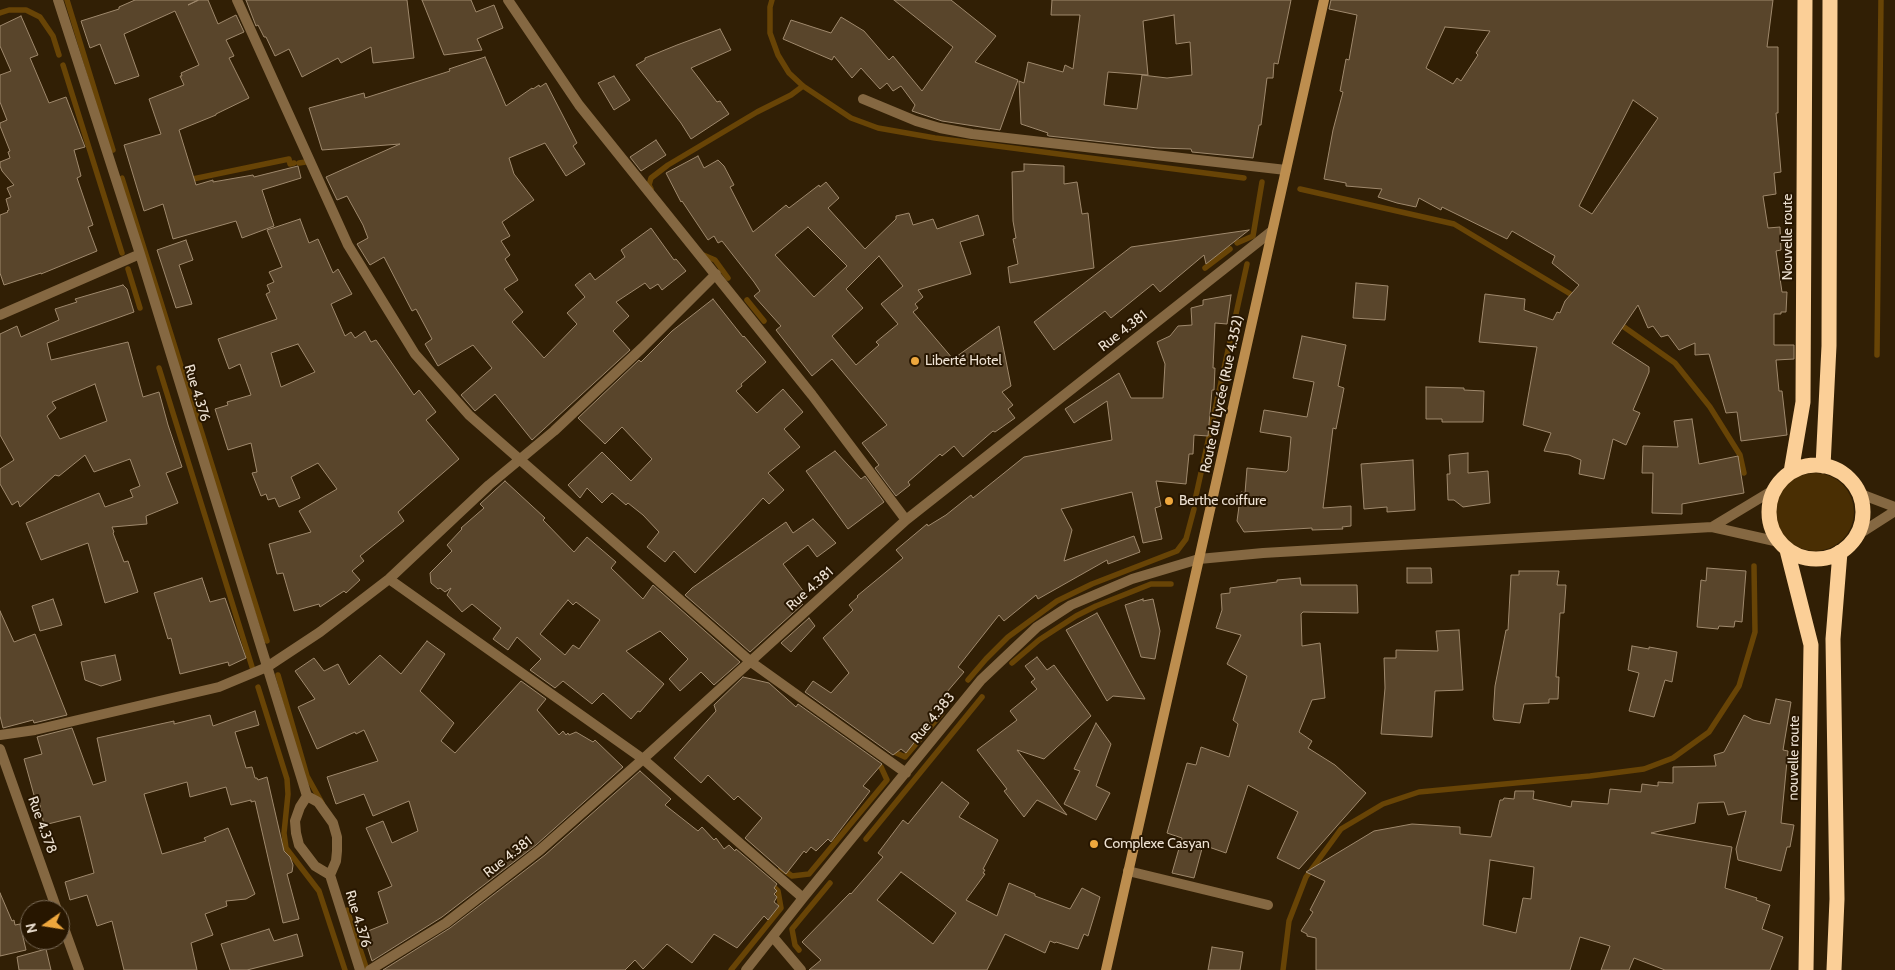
<!DOCTYPE html>
<meta charset="utf-8">
<style>
body{margin:0}
#map{position:relative;width:1895px;height:970px;overflow:hidden;background:#311f05;font-family:Cabin,sans-serif}
canvas{display:block}
.north{position:absolute;left:20px;top:900px;width:50px;height:50px;box-sizing:border-box;background:#271600;border:1px solid #776854;border-radius:50%;rotate:257deg;font-size:14px;font-weight:700;line-height:20px;text-align:center;color:#eee2d3}
.north::after{content:'';display:block;margin:auto;width:18px;height:22px;background:#eea73d;clip-path:polygon(50% 0,100% 100%,50% 72%,0 100%)}
</style>
<div id="map">
<canvas width="1895" height="970"></canvas>
<div class="north">N</div>
</div>
<script>
const g = document.querySelector('canvas').getContext('2d');
g.lineJoin = 'round';
function fill(path, color) { g.fillStyle = color; g.fill(path, 'evenodd'); }
const shape = rows => new Path2D(rows.map(r => 'M' + r).join(''));
function trace(path, color, width, dash) { g.strokeStyle = color; g.lineWidth = width; g.lineCap = dash ? 'butt' : 'round'; g.setLineDash(dash || []); g.stroke(path); }
function label(font, color, halo, rows, align = 'center') {
  g.font = font + ' Cabin,sans-serif'; g.lineWidth = 4; g.setLineDash([]); g.textBaseline = 'middle'; g.strokeStyle = halo; g.fillStyle = color; for (const [text, x, y, turn = 0] of rows) {
    g.save(); g.translate(x, y); g.rotate((+turn || 0) * Math.PI / 180); g.textAlign = isNaN(turn) ? turn : align; if (halo) g.strokeText(text, 0, 0); g.fillText(text, 0, 0); g.restore();
  }
}
fill(shape([
 '1776 512a39 39 0 1 1 78 0a39 39 0 1 1-78 0Z'
]), '#492e03');
trace(shape([
 [67,0,113,150],
 [772,0,770,7,770,33,778,55,789,73,803,86,851,118,878,128,935,138,1244,178],
 [0,13,9,10,26,10,40,17,53,36,59,55],
 [63,65,122,253],
 [299,163,312,161],
 [122,178,267,641],
 [188,180,289,159,290,164,294,163],
 [651,189,649,185,651,178,668,165,757,112,791,95,803,86],
 [1300,189,1454,224,1577,298],
 [1237,243,1253,236,1262,182],
 [701,254,715,260,728,278],
 [1205,268,1230,249],
 [128,269,140,308],
 [747,300,764,321],
 [1617,322,1675,363,1710,407,1740,455,1744,473],
 [1877,355,1881,0],
 [159,368,253,670],
 [1195,500,1247,264],
 [1012,663,1039,640,1076,616,1096,606,1151,584,1171,584],
 [278,675,307,776,322,803],
 [968,680,986,659,1008,637,1057,601,1092,584,1177,551,1186,539,1194,509],
 [258,687,287,779,288,794,284,833,286,848,319,891,345,970],
 [890,750,905,757,942,713],
 [866,839,982,697],
 [781,868,792,876,809,874,887,780,881,767,876,763],
 [347,910,367,970],
 [799,950,795,945,792,929,830,883],
 [731,970,781,908,778,891,769,882],
 [1283,970,1289,921,1306,877,1341,829,1383,804,1419,792,1590,776,1644,769,1673,758,1709,732,1739,686,1755,632,1754,566]
]), '#684406', 5.5);
const building = shape([
 [135,0,198,0,188,5,199,0,208,0,218,24,236,15,244,32,226,40,234,56,229,58,249,98,216,114,216,115,179,130,196,185,213,180,213,182,253,175,254,177,298,166,301,178,262,190,274,226,242,238,236,221,173,239,163,204,144,211,124,145,161,134,149,99,184,85,180,76,182,76,181,73,199,65,175,11,124,34,139,76,115,84,100,44,90,48,81,21,119,9,119,7,135,0],
 [246,0,407,0,414,58,373,63,371,47,341,63,338,58,302,77,289,49,275,56,266,37,264,37,258,25,256,26,246,0],
 [422,0,471,0,476,12,494,5,503,28,477,39,482,50,444,55,422,0],
 [894,0,951,0,996,36,975,62,1018,80,1000,130,942,121,912,111,915,105,901,86,893,91,887,83,880,89,861,68,852,78,834,56,832,60,783,39,791,20,831,33,841,17,864,31,889,60,893,56,922,91,953,47,894,0],
 [1052,0,1291,0,1278,64,1274,63,1273,78,1267,78,1261,125,1259,125,1253,158,1192,152,1191,149,1158,148,1049,136,1047,135,1048,133,1021,124,1019,81,1024,83,1028,62,1063,72,1065,65,1073,69,1080,15,1051,15,1052,0],
 [1174,15,1176,44,1190,42,1192,75,1167,78,1142,75,1137,109,1104,105,1108,72,1148,75,1143,21,1174,15],
 [1331,0,1773,0,1767,47,1778,47,1778,113,1776,113,1781,172,1774,173,1776,194,1763,196,1768,228,1780,227,1781,250,1776,251,1782,292,1787,292,1786,312,1781,312,1781,314,1774,314,1774,345,1794,345,1794,359,1776,360,1779,391,1782,391,1787,435,1741,441,1737,412,1726,413,1709,354,1695,355,1695,343,1679,350,1668,335,1661,337,1653,326,1648,328,1638,305,1612,343,1649,367,1649,372,1633,410,1640,413,1626,445,1613,439,1604,479,1579,474,1581,460,1569,455,1544,451,1551,433,1523,425,1537,347,1479,342,1485,294,1525,299,1524,310,1553,320,1557,312,1560,313,1565,301,1579,285,1552,263,1555,256,1512,231,1507,239,1442,207,1441,210,1419,198,1416,207,1397,203,1378,197,1382,189,1346,186,1346,183,1324,179,1333,130,1343,92,1340,91,1346,59,1349,60,1357,15,1329,9,1331,0],
 [1445,27,1490,31,1476,53,1478,55,1461,81,1457,78,1453,84,1426,68,1445,27],
 [1633,100,1658,118,1592,214,1579,206,1633,100],
 [21,16,38,55,30,58,49,103,66,97,85,147,74,150,80,172,81,176,77,178,93,225,88,227,97,251,41,274,41,273,4,285,0,273,0,215,8,212,7,211,9,210,6,199,11,197,7,188,14,185,2,171,0,166,0,162,10,158,8,152,10,151,0,126,0,123,7,120,0,102,0,75,11,71,0,46,0,26,21,16],
 [720,29,731,50,691,68,717,102,720,101,729,114,691,139,681,123,636,65,645,60,645,58,677,45,720,29],
 [485,57,506,106,532,88,533,89,539,85,540,87,546,83,577,143,573,146,585,164,566,176,545,143,509,158,514,174,534,200,502,222,510,236,501,241,510,255,505,259,518,280,504,289,523,312,512,322,544,358,577,324,567,313,585,297,575,285,590,273,595,280,625,257,621,250,651,228,674,260,676,259,686,271,662,290,658,284,650,289,645,283,616,302,629,316,613,331,630,350,532,440,495,394,475,411,461,395,492,368,473,345,438,366,425,344,432,339,416,309,412,311,384,257,370,265,357,244,368,238,363,225,347,196,337,200,326,177,400,144,322,150,309,108,364,93,365,98,450,71,449,69,485,57],
 [614,76,630,100,614,110,598,83,614,76],
 [656,140,666,155,641,171,630,157,656,140],
 [698,156,704,168,718,160,724,166,734,185,730,187,753,232,786,205,789,208,819,185,820,187,826,182,839,198,828,208,865,249,896,219,896,216,909,213,913,225,933,219,937,229,978,215,984,235,960,242,971,274,918,290,923,297,915,304,918,308,913,312,953,359,999,326,1011,386,1002,392,1013,405,1008,409,1015,418,995,432,993,431,963,457,954,446,942,456,940,454,908,482,910,485,896,496,875,468,879,465,862,443,887,425,832,359,812,376,776,330,781,326,754,296,760,291,754,282,722,241,718,243,714,236,708,240,682,201,681,202,666,173,698,156],
 [808,227,847,266,814,297,775,255,808,227],
 [879,256,903,286,881,304,898,324,876,342,879,345,856,365,832,336,863,308,846,289,879,256],
 [1024,164,1064,166,1064,184,1077,182,1082,214,1088,213,1094,268,1010,283,1008,267,1018,264,1013,239,1016,238,1013,221,1012,172,1024,171,1024,164],
 [300,219,309,243,318,239,333,273,338,269,352,294,331,304,345,336,351,332,355,338,365,331,371,342,376,340,414,395,419,390,436,412,426,420,459,459,398,512,404,521,360,556,364,561,352,571,360,580,346,593,344,591,320,607,319,604,294,611,283,573,277,574,269,544,311,532,299,511,337,489,318,463,291,477,300,498,279,507,275,498,268,500,266,494,261,496,252,473,257,472,251,443,228,450,215,409,228,405,227,402,251,395,240,364,229,369,218,339,277,319,266,294,270,292,267,285,274,282,269,272,282,267,267,230,300,219],
 [298,344,315,372,281,387,271,353,298,344],
 [1249,230,1206,264,1204,255,1160,292,1153,284,1111,318,1105,311,1054,350,1034,322,1131,247,1249,230],
 [186,240,193,260,179,265,192,304,176,308,157,250,186,240],
 [1356,283,1388,286,1385,320,1353,318,1356,283],
 [123,285,127,289,134,312,47,343,51,360,128,342,143,397,159,392,168,425,182,467,166,473,178,503,146,516,147,524,112,527,114,532,113,533,124,562,128,561,138,592,105,603,88,543,41,560,26,523,99,493,105,507,133,497,130,490,140,486,130,459,94,472,85,455,59,476,55,475,20,507,18,501,12,505,0,484,0,469,14,460,0,435,0,334,17,326,21,337,59,320,55,309,77,302,75,299,123,285],
 [95,384,107,421,60,439,47,416,56,408,52,402,95,384],
 [1231,295,1227,324,1215,323,1213,368,1215,368,1214,390,1212,390,1208,436,1194,435,1193,454,1189,454,1186,484,1156,481,1161,506,1155,508,1162,539,1143,543,1132,492,1061,509,1072,530,1064,561,1134,536,1140,552,1108,564,1107,560,1038,599,1036,595,1004,621,999,615,958,667,964,672,929,713,934,717,906,753,901,749,893,755,805,692,813,681,831,693,849,673,823,638,853,610,849,605,858,597,857,596,903,558,896,550,927,524,928,526,946,515,971,495,973,498,1024,457,1112,440,1107,401,1074,423,1065,409,1119,373,1131,398,1163,398,1165,364,1157,342,1170,336,1178,326,1192,325,1191,308,1203,305,1203,300,1231,295],
 [713,299,743,337,744,336,766,362,741,384,742,386,736,391,757,413,783,389,803,412,784,429,800,447,768,473,784,490,769,504,763,498,695,573,674,551,665,562,647,547,659,532,643,515,628,503,626,505,612,493,602,503,587,488,580,498,568,485,602,452,631,481,652,459,622,427,605,444,578,418,639,360,641,362,672,331,713,299],
 [1302,336,1346,345,1338,386,1344,388,1336,429,1333,428,1323,508,1351,506,1351,526,1342,527,1343,529,1312,530,1312,528,1244,532,1237,521,1241,492,1245,493,1247,468,1286,472,1288,470,1291,437,1260,432,1264,410,1307,417,1314,382,1293,378,1302,336],
 [1426,387,1464,388,1464,390,1484,391,1483,422,1442,422,1442,419,1426,419,1426,387],
 [1692,419,1699,464,1738,456,1744,493,1682,504,1682,514,1652,513,1653,473,1642,473,1643,446,1678,447,1674,421,1692,419],
 [835,451,861,479,865,476,884,502,848,529,806,471,835,451],
 [1468,453,1468,473,1488,471,1490,503,1463,507,1454,500,1448,500,1447,474,1450,474,1449,455,1468,453],
 [1413,460,1415,510,1387,512,1387,507,1364,509,1361,464,1413,460],
 [505,481,545,518,543,520,574,552,587,537,616,562,611,568,643,599,653,585,740,662,714,685,701,672,680,691,669,679,688,659,660,631,626,651,664,684,640,712,638,711,631,719,603,693,592,704,563,681,555,688,530,670,541,659,517,637,508,650,493,639,501,628,472,604,462,612,447,595,451,588,445,592,440,588,438,589,431,583,430,573,452,551,447,545,462,529,461,528,484,508,480,504,505,481],
 [568,600,573,605,576,602,600,620,579,649,573,645,565,655,540,634,568,600],
 [813,519,836,543,817,557,808,545,783,564,807,596,800,602,803,604,750,652,685,595,692,588,786,522,793,533,813,519],
 [1407,568,1431,568,1432,583,1407,583,1407,568],
 [1707,568,1746,571,1742,622,1735,621,1734,627,1719,626,1718,629,1697,627,1701,580,1706,581,1707,568],
 [1519,571,1559,571,1557,585,1566,585,1564,613,1560,613,1556,677,1559,677,1558,699,1549,699,1549,703,1524,704,1520,723,1494,720,1493,717,1495,686,1506,630,1508,630,1511,575,1519,575,1519,571],
 [202,578,210,602,225,598,246,658,229,666,228,662,180,674,171,638,168,639,154,593,202,578],
 [1300,578,1301,585,1357,585,1358,613,1303,612,1301,614,1302,646,1320,643,1325,698,1312,700,1299,732,1312,741,1308,748,1335,765,1366,793,1299,869,1277,858,1298,812,1248,785,1226,853,1203,845,1194,878,1172,873,1182,838,1167,833,1187,763,1196,765,1201,747,1229,757,1238,724,1233,720,1247,676,1227,664,1241,635,1216,628,1222,610,1221,594,1230,593,1230,588,1277,582,1277,580,1300,578],
 [53,599,62,625,40,631,32,606,53,599],
 [1143,599,1143,601,1153,599,1160,631,1155,659,1141,657,1125,605,1143,599],
 [0,611,14,642,35,634,67,715,34,723,33,720,3,728,0,716,0,611],
 [1097,613,1133,678,1145,699,1113,696,1107,701,1066,630,1097,613],
 [809,618,815,626,791,652,781,643,809,618],
 [1459,630,1463,690,1435,691,1432,737,1381,734,1385,688,1384,658,1396,658,1396,650,1438,651,1436,631,1459,630],
 [427,641,445,654,420,691,454,723,441,741,455,753,521,681,546,699,537,710,559,735,563,731,566,735,568,733,569,735,576,732,593,742,595,740,623,767,536,845,442,917,372,961,363,933,388,923,378,892,392,886,366,828,383,821,392,843,418,831,409,801,373,816,364,794,336,804,327,777,378,761,364,730,356,734,355,732,317,749,298,707,315,699,295,671,314,658,324,671,338,664,349,685,380,655,401,674,427,641],
 [1632,646,1649,649,1649,647,1677,652,1672,682,1665,680,1654,717,1629,711,1639,673,1628,670,1632,646],
 [115,655,121,680,101,686,85,680,81,662,115,655],
 [1037,657,1047,670,1054,665,1091,716,1044,759,1017,750,1067,815,1037,800,1024,817,1004,791,1007,789,977,750,1017,720,1010,711,1037,689,1031,682,1035,679,1025,666,1037,657],
 [743,677,769,683,796,707,798,704,882,764,863,786,870,791,831,842,828,839,816,851,811,847,806,853,804,851,786,874,745,838,762,818,738,796,734,800,708,775,701,783,674,758,716,711,714,705,743,677],
 [1776,699,1791,702,1783,750,1788,751,1781,823,1794,825,1790,847,1787,847,1781,871,1738,860,1736,849,1746,811,1728,815,1724,802,1698,803,1695,823,1651,833,1732,847,1725,888,1757,898,1756,900,1770,905,1762,929,1783,937,1770,970,1665,970,1634,958,1629,970,1601,970,1610,946,1580,937,1570,970,1316,970,1316,938,1307,936,1307,934,1301,931,1313,912,1310,910,1325,881,1306,872,1374,831,1412,824,1460,827,1460,834,1491,837,1500,800,1503,800,1504,798,1514,799,1515,791,1534,791,1533,799,1571,807,1572,801,1608,804,1610,789,1641,792,1642,784,1658,786,1658,782,1673,783,1673,767,1716,766,1714,755,1724,752,1744,715,1753,720,1770,724,1776,699],
 [1490,860,1534,867,1531,899,1523,898,1516,933,1483,925,1490,860],
 [255,711,259,725,235,732,246,768,252,767,255,778,257,778,258,780,267,777,284,851,290,857,293,865,292,872,287,874,299,919,283,923,255,801,251,802,251,800,231,805,226,787,190,797,187,782,144,794,162,854,206,841,204,838,228,828,255,894,246,899,226,901,227,906,205,914,213,935,191,943,197,970,124,970,112,921,97,926,87,895,70,900,65,882,94,873,80,816,44,825,40,805,37,806,24,759,42,754,37,737,72,728,93,785,106,781,97,738,174,721,174,724,210,715,213,726,255,711],
 [1096,723,1111,744,1096,786,1110,793,1096,820,1064,804,1080,771,1074,769,1096,723],
 [640,771,671,799,665,805,698,831,702,827,714,840,716,838,724,849,729,845,735,851,736,849,777,884,774,888,777,891,774,894,777,897,774,902,779,906,768,920,764,916,737,948,714,934,692,963,667,944,643,969,635,960,625,970,383,970,450,928,545,855,640,771],
 [942,782,969,803,959,817,998,840,983,869,985,870,983,873,985,874,966,900,997,916,1009,883,1035,894,1035,896,1070,909,1082,888,1100,897,1088,936,1084,934,1078,949,1056,942,1055,943,1050,941,1045,953,1005,934,987,970,809,970,821,960,802,942,850,893,851,894,883,857,878,853,903,820,908,824,942,782],
 [901,872,956,913,933,944,877,900,901,872],
 [0,893,12,921,14,920,15,925,20,924,26,950,0,956,0,893],
 [269,929,274,941,297,934,303,956,247,970,230,970,221,944,269,929],
 [1212,947,1243,952,1240,970,1208,970,1212,947],
 [46,949,51,970,19,970,17,957,46,949]
]);
fill(building, '#59452b');
trace(building, '#9f896d', 1);
trace(shape([
 [58,0,140,254,307,796],
 [237,0,348,245,415,354,469,415,751,662,906,773],
 [508,0,579,105,812,395,906,520],
 [863,99,916,121,940,128,972,134,1286,170],
 [0,315,140,254],
 [1858,493,1895,507],
 [1712,527,1775,489],
 [1856,536,1895,511],
 [389,579,643,759,803,898],
 [0,735,35,730,219,687,267,667,320,632,389,579,489,485,554,431,642,348,716,274],
 [0,749,57,910],
 [307,796,300,807,295,821,296,833,299,845,315,866,330,875],
 [307,796,318,802,333,823,337,837,337,851,336,861,330,875],
 [1128,871,1268,905],
 [330,875,360,970],
 [60,917,79,970],
 [773,937,801,970],
 [370,970,446,923,540,850,643,759,906,520,1272,231],
 [746,970,803,898,981,680,1037,627,1071,605,1132,579,1199,559,1263,553,1712,527,1779,542]
]), '#856842', 10);
trace(shape([
 [1106,970,1199,559,1324,0]
]), '#bd8e4f', 10);
trace(shape([
 '1769 512a47 47 0 1 1 94 0a47 47 0 1 1-94 0Z',
 [1823,466,1829,346,1830,0],
 [1791,472,1803,402,1805,0],
 [1787,550,1811,645,1806,970],
 [1834,970,1837,899,1833,639,1840,552]
]), '#fbcf97', 15);
for (const [x, y, r, color] of [
 [915,361,5,"#eea73d"],
 [1169,501,5,"#eea73d"],
 [1094,844,5,"#eea73d"]
]) { const dot = new Path2D(); dot.arc(x, y, r, 0, 2 * Math.PI); g.fillStyle = color; g.fill(dot); trace(dot, '#271600', 2); }
label('14px', '#eee2d3', '#271600', [
 ["Nouvelle route",1788,237,-90],
 ["Rue 4.381",1123,331,-38],
 ["Rue 4.376",197,393,73],
 ["Route du Lycée (Rue 4.352)",1222,394,-78],
 ["Rue 4.381",810,589,-42],
 ["Rue 4.383",933,718,-51],
 ["nouvelle route",1794,758,-89],
 ["Rue 4.378",42,825,70],
 ["Rue 4.381",508,857,-38],
 ["Rue 4.376",358,919,73]
]);
label('14px', '#eee2d3', '#271600', [
 ["Liberté Hotel",925,361],
 ["Berthe coiffure",1179,501],
 ["Complexe Casyan",1104,844]
], 'left');
</script>
